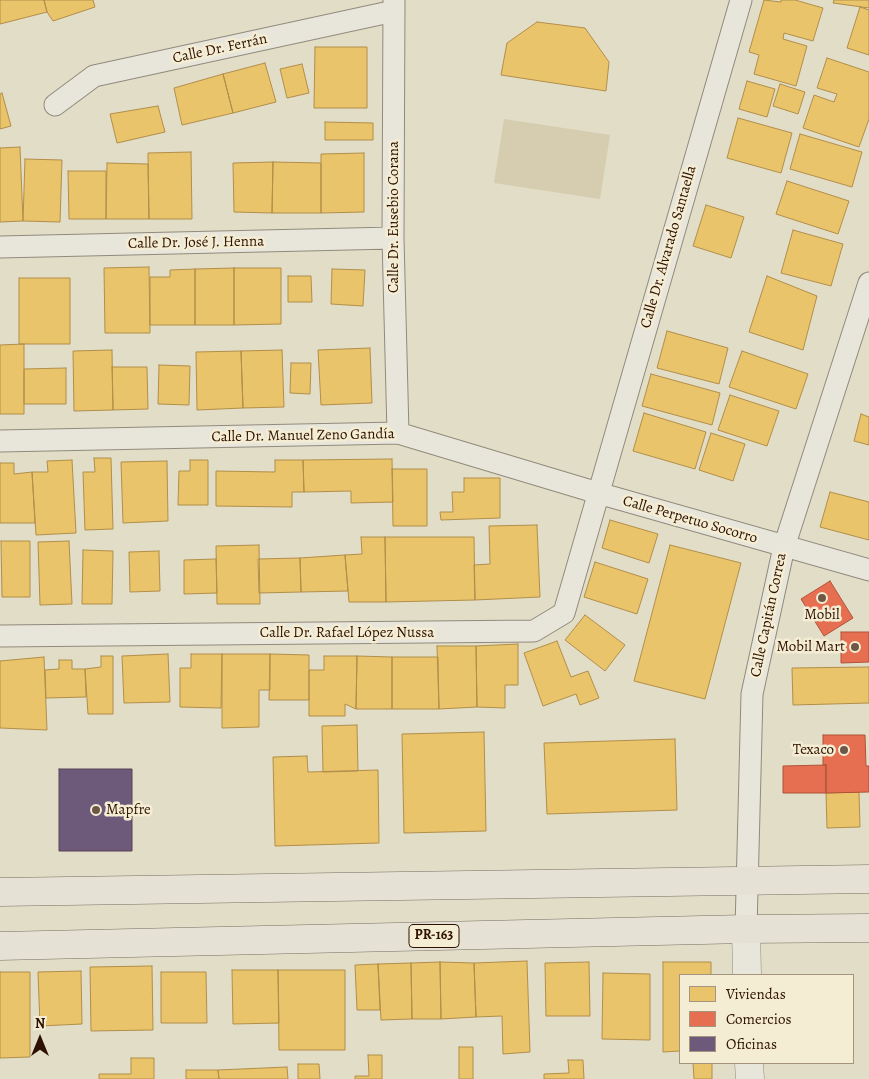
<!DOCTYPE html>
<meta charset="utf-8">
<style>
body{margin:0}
#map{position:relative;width:869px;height:1079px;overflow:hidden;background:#e2ddc7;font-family:Alegreya,serif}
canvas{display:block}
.legend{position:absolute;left:679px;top:974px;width:175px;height:90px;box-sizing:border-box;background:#f4edd3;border:1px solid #a5957f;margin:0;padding:6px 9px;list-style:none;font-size:15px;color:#2e1100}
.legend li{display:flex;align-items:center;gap:10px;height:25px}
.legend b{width:25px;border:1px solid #a5957f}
.north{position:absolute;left:15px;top:1014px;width:50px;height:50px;-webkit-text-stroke:4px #f4edd3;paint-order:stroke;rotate:0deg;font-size:14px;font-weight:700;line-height:20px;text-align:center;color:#2e1100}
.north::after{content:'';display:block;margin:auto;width:18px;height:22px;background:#2e1100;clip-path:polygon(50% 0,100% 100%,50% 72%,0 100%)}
</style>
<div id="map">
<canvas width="869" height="1079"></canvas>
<ul class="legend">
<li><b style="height:14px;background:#e9c46a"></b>Viviendas</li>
<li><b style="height:14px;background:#e76f51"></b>Comercios</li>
<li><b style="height:14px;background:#6d597a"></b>Oficinas</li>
</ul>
<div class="north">N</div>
</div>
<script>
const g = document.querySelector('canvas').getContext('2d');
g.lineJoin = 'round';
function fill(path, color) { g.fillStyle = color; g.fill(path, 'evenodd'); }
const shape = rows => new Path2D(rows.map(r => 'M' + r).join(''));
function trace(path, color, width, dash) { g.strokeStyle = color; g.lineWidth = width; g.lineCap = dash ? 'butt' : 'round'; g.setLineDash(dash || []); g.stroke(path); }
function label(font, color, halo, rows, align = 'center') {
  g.font = font + ' Alegreya,serif'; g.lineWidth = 5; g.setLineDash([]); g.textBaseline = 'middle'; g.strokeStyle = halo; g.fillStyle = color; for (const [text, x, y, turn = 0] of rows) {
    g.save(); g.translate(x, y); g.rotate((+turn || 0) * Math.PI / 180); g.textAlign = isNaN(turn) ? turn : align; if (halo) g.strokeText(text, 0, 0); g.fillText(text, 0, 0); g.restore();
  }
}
fill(shape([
 [504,119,610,135,600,199,494,183]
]), '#d6ccaf');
const homes = shape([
 [0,0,44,0,47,12,0,24,0,0],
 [44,0,93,0,95,7,53,21,47,12,44,0],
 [764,0,781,2,781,0,795,0,823,8,813,41,784,33,783,39,807,46,796,86,754,74,759,55,749,52,764,0],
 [834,0,869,0,869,8,833,3,834,0],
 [860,7,869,10,869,55,847,48,860,7],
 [537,22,585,28,609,62,606,91,501,75,507,43,537,22],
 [315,47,367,47,367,108,314,108,315,47],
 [827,58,869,72,869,119,859,147,803,128,814,95,834,102,837,94,817,88,827,58],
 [265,63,276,102,233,113,223,74,265,63],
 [302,64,309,93,287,98,280,69,302,64],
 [223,74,233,113,182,125,174,88,223,74],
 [747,81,775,89,767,117,739,109,747,81],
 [780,84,805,92,798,114,773,106,780,84],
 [2,93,11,126,0,129,0,94,2,93],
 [158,106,165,132,117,143,110,114,158,106],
 [738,118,792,133,781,173,727,158,738,118],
 [325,122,373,123,373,140,325,140,325,122],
 [800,134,862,152,852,187,790,169,800,134],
 [20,147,23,221,0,222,0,148,20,147],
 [191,152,192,219,149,219,148,153,191,152],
 [364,153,364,212,321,213,321,154,364,153],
 [25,159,62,160,60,222,23,221,25,159],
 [273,162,272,213,234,212,233,163,273,162],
 [273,162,321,163,321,213,272,213,273,162],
 [107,163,148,164,149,219,106,219,107,163],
 [68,171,106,171,106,219,69,219,68,171],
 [787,181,849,201,838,234,776,214,787,181],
 [706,205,744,217,731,258,693,246,706,205],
 [793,230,843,244,831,286,781,273,793,230],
 [149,267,150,333,105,333,104,268,149,267],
 [234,268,234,325,195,325,195,269,234,268],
 [234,268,281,268,281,324,234,325,234,268],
 [195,269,195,325,150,325,150,277,170,277,170,270,195,269],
 [332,269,365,270,363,306,331,304,332,269],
 [288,276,311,276,312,302,288,302,288,276],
 [767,276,817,296,803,350,749,332,767,276],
 [19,278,70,278,70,344,19,344,19,278],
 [667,331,728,348,719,384,657,368,667,331],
 [24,344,24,414,0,414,0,345,24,344],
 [370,348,372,403,321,405,318,350,370,348],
 [112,350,113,410,74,411,73,351,112,350],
 [282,350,284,407,243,408,241,351,282,350],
 [241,351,243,408,197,410,196,352,241,351],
 [742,351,808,374,796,409,729,387,742,351],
 [291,363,311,363,310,394,290,393,291,363],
 [159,365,190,366,189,405,158,404,159,365],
 [112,367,147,367,148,409,113,410,112,367],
 [66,368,66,404,24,404,24,369,66,368],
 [651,374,720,393,712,425,642,406,651,374],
 [730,395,779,411,767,446,718,430,730,395],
 [644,413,706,432,695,469,633,451,644,413],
 [861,414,869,417,869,445,854,441,861,414],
 [711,433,745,444,733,481,699,470,711,433],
 [94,458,111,458,113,529,85,530,83,472,95,472,94,458],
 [392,459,393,502,351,503,351,491,304,492,303,460,392,459],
 [72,460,76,533,36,535,32,472,48,472,47,461,72,460],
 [190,460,208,460,208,505,178,505,179,471,190,471,190,460],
 [275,460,303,460,304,492,292,492,292,507,216,506,216,471,275,472,275,460],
 [167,461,168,521,123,523,121,462,167,461],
 [0,463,14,463,14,474,32,472,35,523,0,523,0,463],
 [392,469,427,469,427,526,393,526,392,469],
 [464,478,500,478,500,518,441,520,440,512,453,512,452,492,464,492,464,478],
 [830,492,869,502,869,540,820,527,830,492],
 [610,520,658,534,649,563,602,548,610,520],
 [537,525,540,597,475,600,474,565,490,564,489,526,537,525],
 [361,537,385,537,386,602,349,602,345,555,362,554,361,537],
 [385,537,474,537,475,600,386,602,385,537],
 [1,541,30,541,30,597,2,597,1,541],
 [69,541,72,604,40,605,38,542,69,541],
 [259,545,260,604,217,604,216,546,259,545],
 [670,545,741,563,705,699,634,681,670,545],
 [83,550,113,551,112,604,82,604,83,550],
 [159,551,160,591,130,592,129,552,159,551],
 [345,555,348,591,301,592,300,558,345,555],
 [300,558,301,592,259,593,258,559,300,558],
 [216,559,217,593,184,594,184,560,216,559],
 [595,562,648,579,637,614,584,597,595,562],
 [585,615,625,645,605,671,565,640,585,615],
 [557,641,571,677,588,671,599,698,580,705,576,694,543,706,524,653,557,641],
 [518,644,518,685,505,685,505,708,477,707,476,646,518,644],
 [437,646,476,646,477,707,439,709,437,646],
 [168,654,170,702,124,703,122,656,168,654],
 [191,654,222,654,221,708,180,707,180,668,191,668,191,654],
 [222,654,270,654,270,690,259,690,259,727,222,728,222,654],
 [270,654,309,655,309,700,269,700,270,654],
 [101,656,113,656,113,714,88,714,85,669,101,667,101,656],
 [324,656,357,656,356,709,345,704,345,716,309,716,309,670,324,670,324,656],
 [357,656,392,657,392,709,356,709,357,656],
 [44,657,47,730,0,728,0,661,44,657],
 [392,657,438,657,439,709,392,709,392,657],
 [59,660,72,660,72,669,85,669,86,697,46,698,45,670,59,669,59,660],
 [869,667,869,703,793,705,792,668,869,667],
 [357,725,358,771,323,772,322,726,357,725],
 [484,732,486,831,404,833,402,734,484,732],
 [675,739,677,810,547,814,544,743,675,739],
 [307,756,308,772,378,770,379,843,275,846,273,757,307,756],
 [859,792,860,827,827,828,826,793,859,792],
 [527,961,530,1052,503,1054,502,1016,476,1017,474,963,527,961],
 [440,962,441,1019,412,1019,411,963,440,962],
 [440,962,474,963,476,1017,441,1019,440,962],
 [589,962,590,1016,546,1016,545,963,589,962],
 [663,962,711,962,711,975,680,975,680,1051,663,1052,663,962],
 [411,963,412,1019,381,1020,378,964,411,963],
 [378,964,380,1010,357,1010,355,965,378,964],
 [152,966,153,1030,91,1031,90,967,152,966],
 [232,970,278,970,279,1023,233,1024,232,970],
 [278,970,345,970,345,1050,279,1050,278,970],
 [81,971,82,1024,40,1026,38,972,81,971],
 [0,972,30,972,30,1057,0,1058,0,972],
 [161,972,206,972,207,1023,161,1023,161,972],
 [603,973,650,974,650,1040,602,1039,603,973],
 [459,1047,473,1047,473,1079,459,1079,459,1047],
 [368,1055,382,1055,382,1079,355,1079,355,1076,369,1076,368,1055],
 [131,1058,154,1058,154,1079,99,1079,99,1074,131,1074,131,1058],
 [568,1060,583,1060,584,1079,544,1079,544,1074,569,1073,568,1060],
 [693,1063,712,1063,712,1079,694,1079,693,1063],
 [298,1064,319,1064,320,1079,298,1079,298,1064],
 [287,1067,288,1079,219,1079,218,1070,287,1067],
 [186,1070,218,1070,219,1079,186,1079,186,1070]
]);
fill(homes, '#e9c46a');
trace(homes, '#b18e4a', 1);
const shops = shape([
 [830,581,853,618,824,636,801,599,830,581],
 [841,632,869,632,869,662,841,663,841,632],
 [823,735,865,735,866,766,869,766,869,792,826,793,826,765,823,765,823,735],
 [826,765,826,793,783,793,783,766,826,765]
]);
fill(shops, '#e76f51');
trace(shops, '#b05339', 1);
const offices = shape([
 [59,769,132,769,132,851,59,851,59,769]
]);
fill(offices, '#6d597a');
trace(offices, '#5a4355', 1);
const minor = shape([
 [394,0,393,238,398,433],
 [55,105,94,76,394,11],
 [0,247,393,238],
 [0,441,398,433,598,493,869,570],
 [0,636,534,631,564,613,741,0],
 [746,929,752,694,784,547,869,283]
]);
const tertiary = shape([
 [746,929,747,975],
 [749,1063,750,1079]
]);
const primary = shape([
 [0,892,869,879],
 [0,946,746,929,869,928]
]);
trace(minor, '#918a7c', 23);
trace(tertiary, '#918a7c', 29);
trace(primary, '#776f62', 29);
trace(minor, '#e8e6db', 21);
trace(tertiary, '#e8e6db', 28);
trace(primary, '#e5e1d4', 28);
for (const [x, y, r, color] of [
 [822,598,5,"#6d5846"],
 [855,647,5,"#6d5846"],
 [844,750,5,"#6d5846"],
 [96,810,5,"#6d5846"]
]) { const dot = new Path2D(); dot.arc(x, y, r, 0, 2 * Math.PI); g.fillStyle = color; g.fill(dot); trace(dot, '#f4edd3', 2); }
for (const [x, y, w] of [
 [434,936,50]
]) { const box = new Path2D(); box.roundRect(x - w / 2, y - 11.5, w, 23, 4); g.fillStyle = '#f4edd3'; g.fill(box); trace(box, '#2e1100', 1); }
label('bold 14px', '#2e1100', null, [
 ["PR-163",434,936]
]);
label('15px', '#2e1100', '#f4edd3', [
 ["Calle Dr. Ferrán",220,49,-12],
 ["Calle Dr. Eusebio Corana",394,217,-90],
 ["Calle Dr. José J. Henna",196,243,-1],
 ["Calle Dr. Alvarado Santaella",669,247,-74],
 ["Calle Dr. Manuel Zeno Gandía",303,436,-1],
 ["Calle Perpetuo Socorro",690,520,16],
 ["Calle Capitán Correa",769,615,-78],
 ["Calle Dr. Rafael López Nussa",347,633]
]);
label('15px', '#2e1100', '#f4edd3', [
 ["Mobil",822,615,"center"],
 ["Mobil Mart",845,647],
 ["Texaco",834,750],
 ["Mapfre",106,810,"left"]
], 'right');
</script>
